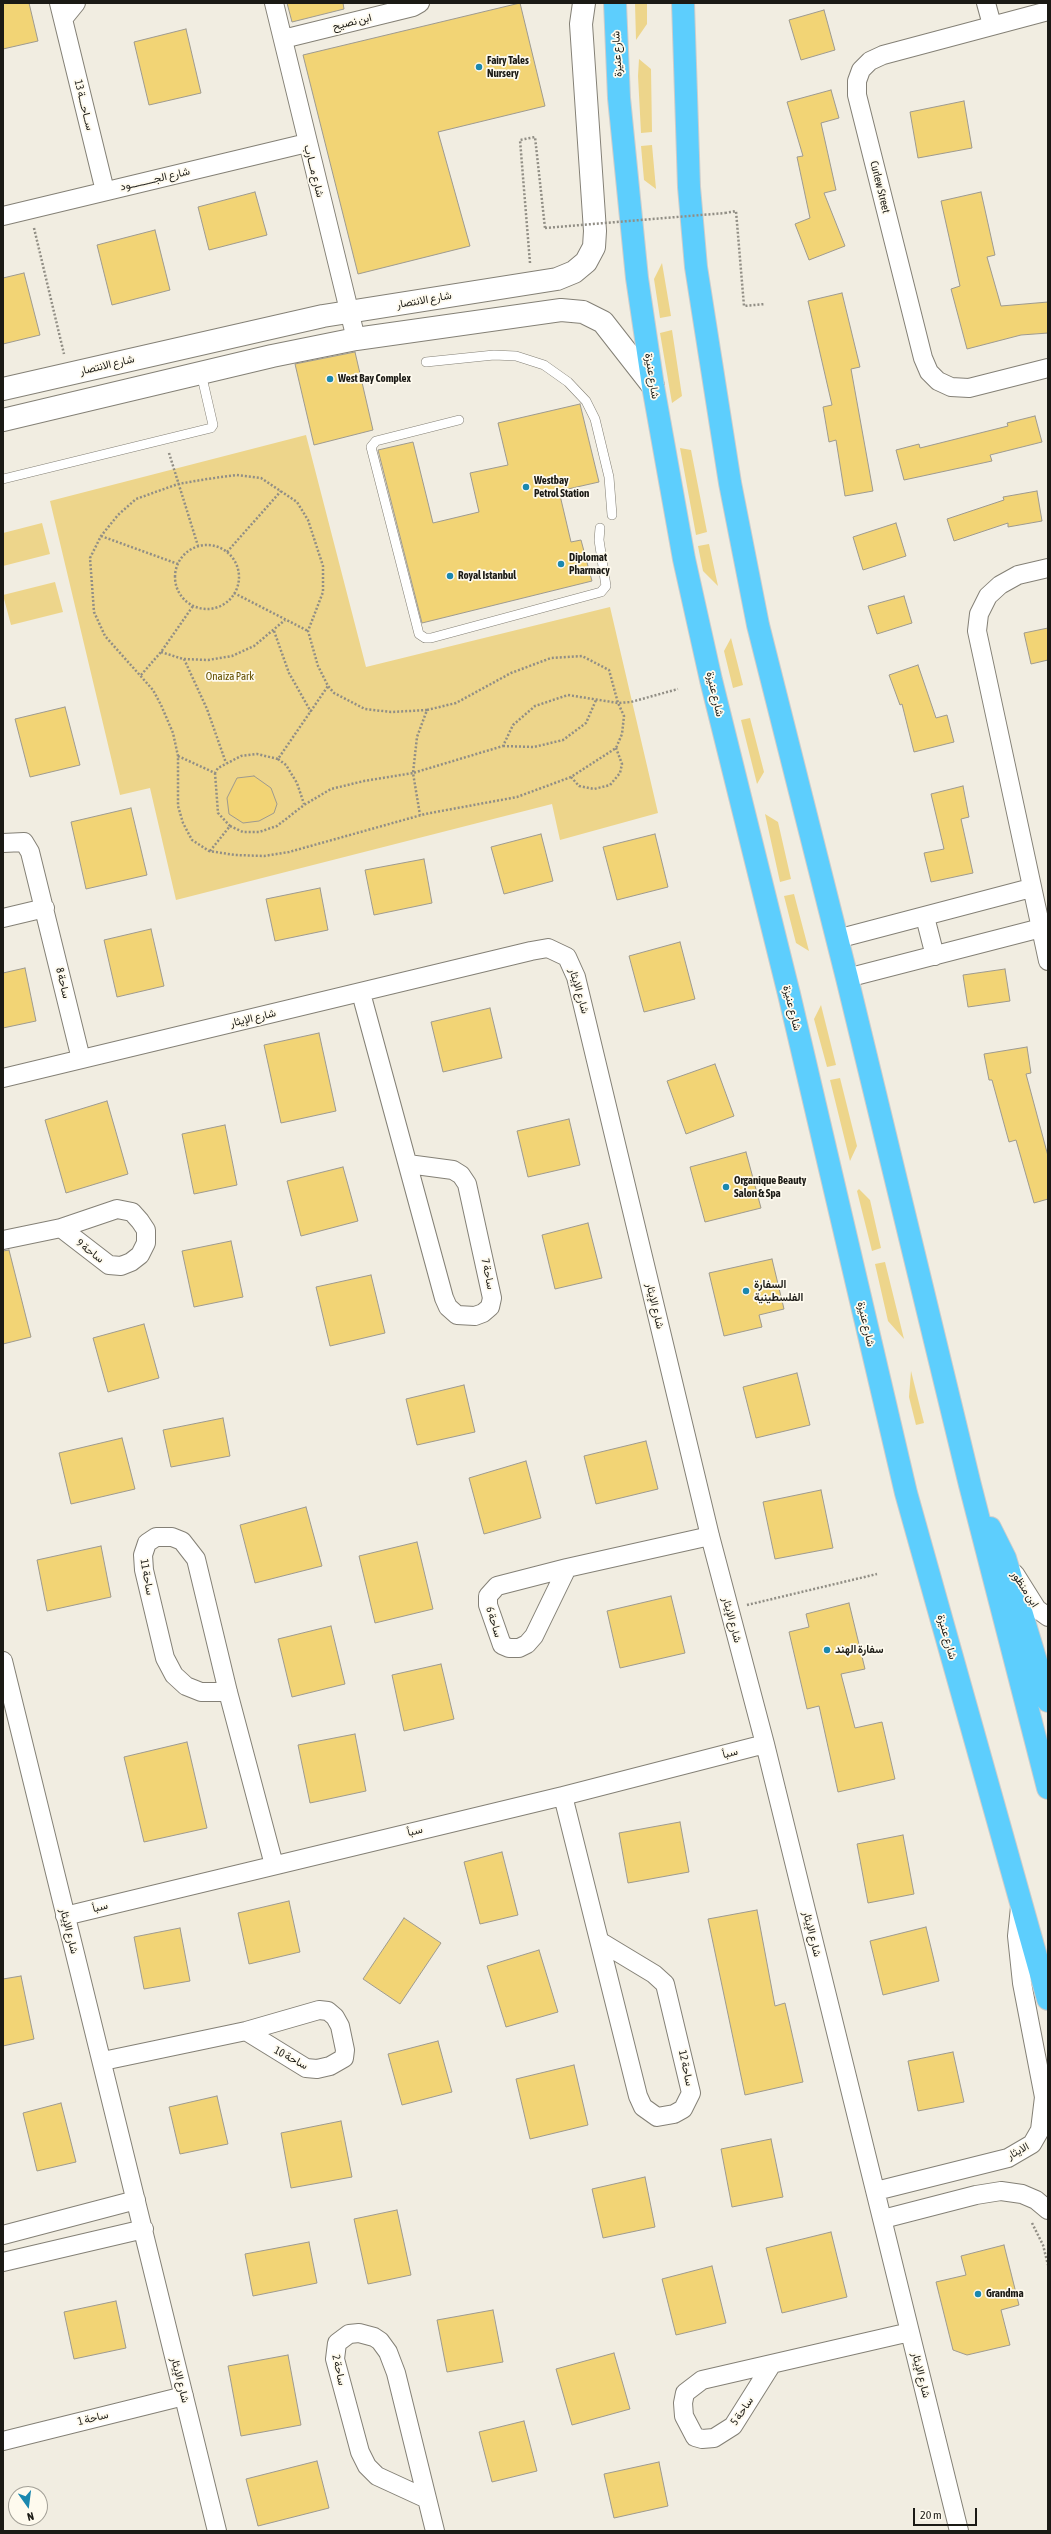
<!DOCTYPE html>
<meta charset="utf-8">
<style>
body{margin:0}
#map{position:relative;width:1051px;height:2534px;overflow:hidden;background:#f1ede1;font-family:"Asap Condensed",sans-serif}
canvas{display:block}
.frame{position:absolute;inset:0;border:4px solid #1b1a15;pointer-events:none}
.north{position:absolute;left:8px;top:2486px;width:40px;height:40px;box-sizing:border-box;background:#fefaee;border:1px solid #a3a097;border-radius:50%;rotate:166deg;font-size:11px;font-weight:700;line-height:16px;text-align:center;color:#1b1a15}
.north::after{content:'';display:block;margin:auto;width:14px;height:18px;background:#1b88af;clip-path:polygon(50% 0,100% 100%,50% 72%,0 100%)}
.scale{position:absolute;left:913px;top:2508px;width:64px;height:18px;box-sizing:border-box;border:2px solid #1b1a15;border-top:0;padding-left:5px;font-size:12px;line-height:14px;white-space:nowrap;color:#1b1a15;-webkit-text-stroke:3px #fefaee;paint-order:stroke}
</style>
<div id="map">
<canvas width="1051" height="2534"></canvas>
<div class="frame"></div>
<div class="north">N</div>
<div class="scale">20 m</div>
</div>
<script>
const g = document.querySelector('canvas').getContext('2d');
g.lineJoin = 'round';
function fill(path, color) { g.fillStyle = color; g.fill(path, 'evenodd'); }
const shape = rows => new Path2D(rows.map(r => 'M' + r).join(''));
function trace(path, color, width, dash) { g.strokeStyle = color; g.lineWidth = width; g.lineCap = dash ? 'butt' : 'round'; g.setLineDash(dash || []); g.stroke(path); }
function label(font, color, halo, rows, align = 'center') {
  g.font = font + ' "Asap Condensed",Vazirmatn,sans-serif'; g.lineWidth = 3.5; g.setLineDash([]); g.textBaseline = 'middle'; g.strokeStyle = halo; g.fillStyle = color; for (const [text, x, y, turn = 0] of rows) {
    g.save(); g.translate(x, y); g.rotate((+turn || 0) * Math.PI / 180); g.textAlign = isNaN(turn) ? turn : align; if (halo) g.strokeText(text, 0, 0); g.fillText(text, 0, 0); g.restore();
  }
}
fill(shape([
 [635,3,647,3,647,24,636,40],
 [639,59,651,69,652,132,641,133,638,76],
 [652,145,656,189,644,180,641,146],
 [662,263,671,316,660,318,654,279],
 [672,330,682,396,672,403,660,333],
 [306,435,366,667,610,607,658,813,560,840,552,804,176,900,150,788,120,795,50,501],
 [680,448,691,450,707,532,696,535],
 [42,523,50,554,3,566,3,533],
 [709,544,718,586,703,571,698,546],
 [55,582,63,612,11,625,3,595],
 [731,638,743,685,733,688,724,651],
 [750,718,764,772,757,784,741,720],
 [765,814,778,822,791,879,780,882],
 [794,894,809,951,796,943,784,896],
 [821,1005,836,1065,827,1067,814,1019],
 [840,1078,857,1146,850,1161,830,1080],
 [859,1189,870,1200,881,1248,872,1251,857,1191],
 [885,1262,904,1339,888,1321,875,1264],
 [911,1371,924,1423,916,1425,909,1397]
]), '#edd58b');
const building = shape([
 [3,3,29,3,38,41,3,49,3,3],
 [287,3,343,3,344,9,292,22,287,3],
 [520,3,545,106,438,132,470,246,358,274,303,55,520,3],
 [824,10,835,50,801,60,789,20,824,10],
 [186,29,201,93,149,105,134,42,186,29],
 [831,90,839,118,821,123,836,190,824,193,845,246,809,260,795,224,810,218,797,157,803,156,787,102,831,90],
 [964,101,972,148,918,158,910,112,964,101],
 [255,192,267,235,209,250,198,207,255,192],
 [981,192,995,255,987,257,1001,306,1048,302,1048,333,1021,335,967,349,951,289,960,286,941,201,981,192],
 [155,230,170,290,112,305,97,245,155,230],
 [24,273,40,335,3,344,3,278,24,273],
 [842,293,860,367,851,369,873,491,845,496,836,440,829,442,823,407,832,405,808,301,842,293],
 [355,352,373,430,314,445,295,364,355,352],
 [580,404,599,482,559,491,571,542,581,540,592,581,422,623,378,450,413,442,433,523,479,512,470,473,508,465,498,423,580,404],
 [1035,416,1042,442,990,455,992,461,904,480,896,450,919,444,920,448,1008,426,1007,423,1035,416],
 [1037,491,1042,521,1008,527,1008,523,954,541,947,519,1004,500,1003,497,1037,491],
 [896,523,906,556,863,570,853,537,896,523],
 [904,596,912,623,877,634,868,606,904,596],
 [1048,628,1048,660,1031,664,1024,633,1048,628],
 [918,665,936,718,947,715,954,742,914,752,902,704,900,705,889,675,918,665],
 [65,707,80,765,30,777,15,719,65,707],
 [254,776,271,788,277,804,274,813,259,821,243,823,229,814,227,798,237,778,254,776],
 [963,786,969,817,961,819,973,873,931,882,924,853,944,849,931,794,963,786],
 [131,808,147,875,86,889,71,822,131,808],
 [541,834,553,881,504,894,491,847,541,834],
 [655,834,668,887,617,900,603,847,655,834],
 [424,859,432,903,374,915,365,870,424,859],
 [320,888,328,930,275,941,266,899,320,888],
 [151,929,164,986,117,997,104,940,151,929],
 [680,942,695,999,644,1012,629,956,680,942],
 [25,968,36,1021,3,1028,3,973,25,968],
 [1005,969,1010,1001,968,1007,963,975,1005,969],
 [490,1008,502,1058,443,1072,431,1022,490,1008],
 [319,1033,336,1111,281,1123,264,1045,319,1033],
 [1027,1047,1031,1073,1026,1074,1048,1156,1048,1199,1034,1203,1016,1140,1009,1142,992,1080,989,1080,984,1054,1027,1047],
 [715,1064,734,1116,686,1134,667,1081,715,1064],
 [107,1101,128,1174,66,1193,45,1120,107,1101],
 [569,1119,580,1165,528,1177,517,1131,569,1119],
 [225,1125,237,1185,194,1194,182,1134,225,1125],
 [746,1152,761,1208,705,1222,690,1167,746,1152],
 [343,1167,358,1221,301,1236,287,1181,343,1167],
 [588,1223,602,1278,555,1289,542,1235,588,1223],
 [231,1241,243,1297,194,1307,182,1251,231,1241],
 [9,1250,31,1337,3,1344,3,1251,9,1250],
 [772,1259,784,1309,759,1315,762,1327,724,1336,709,1273,772,1259],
 [371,1275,385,1333,330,1346,316,1287,371,1275],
 [144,1324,159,1378,108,1392,93,1338,144,1324],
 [797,1373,810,1425,756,1438,743,1387,797,1373],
 [464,1385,475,1432,417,1445,406,1399,464,1385],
 [223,1418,230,1456,171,1467,163,1430,223,1418],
 [122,1438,135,1489,71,1504,59,1453,122,1438],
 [646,1441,658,1489,596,1504,584,1456,646,1441],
 [526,1461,541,1518,484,1534,469,1478,526,1461],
 [821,1490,833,1548,775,1559,763,1502,821,1490],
 [306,1507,322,1566,255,1583,240,1525,306,1507],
 [417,1542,433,1609,375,1623,359,1556,417,1542],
 [101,1546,111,1597,47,1611,37,1560,101,1546],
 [671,1596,685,1653,620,1668,607,1611,671,1596],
 [849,1603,865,1669,841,1674,855,1728,882,1722,895,1779,838,1792,819,1706,807,1709,789,1632,809,1627,806,1614,849,1603],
 [331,1626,345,1684,292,1697,278,1639,331,1626],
 [441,1664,454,1719,404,1731,392,1675,441,1664],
 [355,1734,366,1791,310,1803,298,1745,355,1734],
 [187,1742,207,1828,144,1842,124,1757,187,1742],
 [680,1822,689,1872,628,1883,619,1833,680,1822],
 [903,1835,914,1894,868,1903,857,1844,903,1835],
 [502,1852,518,1915,480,1924,464,1862,502,1852],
 [289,1901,300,1952,249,1964,238,1913,289,1901],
 [757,1910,775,2006,785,2003,803,2082,745,2095,708,1919,757,1910],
 [404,1918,441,1943,400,2004,363,1979,404,1918],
 [926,1927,939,1981,883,1995,870,1941,926,1927],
 [180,1928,190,1981,144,1989,134,1937,180,1928],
 [539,1950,558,2012,506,2027,487,1966,539,1950],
 [21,1976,34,2039,3,2046,3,1979,21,1976],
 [438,2041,452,2092,402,2105,388,2054,438,2041],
 [953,2052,964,2102,918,2111,908,2061,953,2052],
 [574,2065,588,2125,530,2139,516,2079,574,2065],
 [217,2096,228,2144,180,2154,169,2107,217,2096],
 [61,2103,76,2162,37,2171,23,2113,61,2103],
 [341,2121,352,2177,291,2188,281,2133,341,2121],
 [771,2139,783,2197,732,2207,721,2149,771,2139],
 [645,2177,655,2227,603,2238,592,2189,645,2177],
 [397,2210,411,2275,368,2284,354,2219,397,2210],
 [831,2232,847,2297,782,2313,766,2248,831,2232],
 [309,2242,317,2283,253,2296,245,2254,309,2242],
 [1004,2245,1019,2305,1001,2310,1010,2345,967,2355,953,2350,936,2282,966,2275,961,2256,1004,2245],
 [712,2266,726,2323,676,2335,662,2279,712,2266],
 [116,2301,126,2348,74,2359,64,2312,116,2301],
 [493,2310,503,2362,447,2372,437,2320,493,2310],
 [614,2353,630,2409,572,2425,556,2369,614,2353],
 [288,2355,301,2425,241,2436,228,2366,288,2355],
 [524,2421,537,2471,492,2482,479,2432,524,2421],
 [317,2461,329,2508,258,2526,246,2479,317,2461],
 [659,2462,668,2506,614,2518,604,2474,659,2462]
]);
fill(building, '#f2d475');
trace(building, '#9e9a8f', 1);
const lane = shape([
 [426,362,494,355,516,356,544,365,568,382,586,401,595,419,609,477,612,515],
 [459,420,376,441,371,447,419,634,425,638,431,638,601,592,606,586,599,540,600,528],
 [3,479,211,428,213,425,201,373]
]);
const street = shape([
 [59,3,105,191],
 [274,3,356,339],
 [986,3,992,25],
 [1048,11,883,55,870,61,861,70,857,81,857,95,923,358,929,372,938,381,951,387,969,388,1048,368],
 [63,19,76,3],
 [283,39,413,7,420,3],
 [3,216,307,143],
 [1048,568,1018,575,1000,585,988,596,979,614,977,631,1048,961],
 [3,843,24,842,30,852,81,1059],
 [925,917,935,956],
 [3,918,45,908],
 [837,939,1031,888],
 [847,978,1041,928],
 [361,993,444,1298,448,1307,457,1315,475,1316,483,1313,490,1307,492,1298,467,1184,461,1175,453,1170,408,1164],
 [3,1078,531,951,548,948,567,957,576,977,710,1536,765,1744,959,2531],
 [3,1240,61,1228,117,1209,132,1212,140,1221,146,1230,146,1243,140,1255,131,1262,121,1266,109,1265,61,1228],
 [567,1568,534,1636,527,1644,519,1648,509,1648,502,1645,488,1605,488,1596,497,1586,567,1568,710,1536],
 [1015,1574,1037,1609,1048,1617],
 [3,1661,217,2531],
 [228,1692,201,1692,186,1686,174,1675,165,1658,144,1570,143,1555,147,1543,156,1537,172,1537,182,1541,196,1559,228,1692,274,1865],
 [563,1796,638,2096,643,2107,657,2117,674,2114,683,2109,691,2093,665,1984,654,1974,601,1942],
 [65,1916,563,1796,765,1744],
 [103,2061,246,2031,319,2010,328,2011,335,2017,340,2026,345,2050,344,2058,330,2066,317,2069,306,2068,246,2031],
 [876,2191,1008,2158,1032,2144,1040,2130,1044,2097,1022,1983,1017,1936,1020,1907],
 [883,2219,976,2195,1001,2191,1022,2194,1036,2200,1048,2210],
 [3,2235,136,2200],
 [3,2262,144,2229],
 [772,2364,733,2426,714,2438,702,2439,695,2437,684,2416,683,2403,685,2393,702,2380,910,2332],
 [3,2441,184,2396],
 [427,2499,377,2476,367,2466,360,2452,335,2359,337,2343,349,2334,359,2333,374,2337,380,2341,388,2352,396,2373,435,2531]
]);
const secondary = shape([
 [3,389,323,316,557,279,574,272,586,262,594,247,595,231,581,24,584,3],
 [3,420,272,356,356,339,561,310,583,312,603,322,653,386]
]);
const highway = shape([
 [615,3,619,98,637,278,653,386,684,559,711,680,789,994,906,1493,1048,1999],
 [683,3,689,187,696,267,730,483,758,625,847,978,970,1485,1048,1788],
 [990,1528,1005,1558,1048,1701]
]);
trace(lane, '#848076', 10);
trace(street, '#848076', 20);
trace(secondary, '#848076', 24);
trace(highway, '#cdcdcc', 24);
trace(shape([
 [725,213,736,211,744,306,765,304],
 [34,228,64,354],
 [530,263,520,140,535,137,545,228],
 [169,453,198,546],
 [101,536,178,564],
 '175 577a32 32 0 1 1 64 0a32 32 0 1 1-64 0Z',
 [227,552,281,491],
 [234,593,308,631],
 [274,631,289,673,311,712],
 [161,652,183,659,208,660,232,656,254,646,285,620],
 [184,659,207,709,226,763],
 [141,675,161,652,193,606],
 [427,710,456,703,511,673,551,658,582,656,609,670,618,703,624,716,622,734,616,748,571,777,517,797,425,814,289,852,264,856,235,855,209,851,192,840,183,823,178,806,178,756,173,733,161,705,153,690,105,636,94,612,90,558,101,536,118,515,136,499,178,484,207,479,236,475,261,478,297,502,308,520,323,566,323,592,308,631,318,666,328,686,334,693,365,709,391,712,427,710,417,737,413,773,503,746,513,725,535,706,568,695,618,703,631,702,678,689],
 [503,746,534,747,563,740,586,723,596,700],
 [178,756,215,773,218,768,241,756,257,754,278,759,328,686],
 [278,759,286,765,297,783,304,804],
 [571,777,579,786,594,789,610,785,620,773,622,764,616,748],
 [230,826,243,832,259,832,277,826,304,805,331,789,364,781,413,773,420,815],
 [210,851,230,826,218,813,215,773],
 [747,1605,877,1574],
 [1032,2223,1043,2245,1048,2265]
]), '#918e85', 2.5, [2, 2]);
trace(lane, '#fff', 9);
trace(street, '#fff', 18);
trace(secondary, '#fff', 22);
trace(highway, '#5dcefd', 22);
trace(shape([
 [545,228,725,213]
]), '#918e85', 2.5, [2, 2]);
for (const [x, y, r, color] of [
 [479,67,4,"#1b88af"],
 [330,379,4,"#1b88af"],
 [526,487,4,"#1b88af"],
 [561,564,4,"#1b88af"],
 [450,576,4,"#1b88af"],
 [726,1187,4,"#1b88af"],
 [746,1291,4,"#1b88af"],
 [827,1650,4,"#1b88af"],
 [978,2294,4,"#1b88af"]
]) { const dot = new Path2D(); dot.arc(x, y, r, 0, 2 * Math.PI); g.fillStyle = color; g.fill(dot); trace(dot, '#fefaee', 1.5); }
label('11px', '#1b1a15', '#fefaee', [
 ["ابن نصيح",352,22,-14],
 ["شارع عنيزة",617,54,-93],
 ["ســاحـــة 13",84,105,76],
 ["شارع مـــارب",314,171,76],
 ["شارع الجــــــــود",155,179,-13],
 ["Curlew Street",880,187,76],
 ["شارع الانتصار",424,300,-10],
 ["شارع الانتصار",107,365,-13],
 ["شارع عنيزة",652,376,81],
 ["شارع عنيزة",715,694,77],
 ["ساحة 8",63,983,77],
 ["شارع الإيثار",579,991,74],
 ["شارع عنيزة",792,1008,76],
 ["شارع الإيثار",253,1018,-13],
 ["ساحة 9",90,1251,37],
 ["ساحة 7",488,1274,79],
 ["شارع الإيثار",655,1306,77],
 ["شارع عنيزة",866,1324,77],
 ["ساحة 11",147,1577,80],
 ["ابن منظور",1025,1589,57],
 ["شارع الإيثار",732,1620,75],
 ["ساحة 6",494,1622,73],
 ["شارع عنيزة",947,1637,74],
 ["سبأ",730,1753,-14],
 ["سبأ",415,1831,-13],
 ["سبأ",100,1907,-14],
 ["شارع الإيثار",69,1931,76],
 ["شارع الإيثار",812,1934,76],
 ["ساحة 10",291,2058,28],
 ["ساحة 12",686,2068,78],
 ["الايثار",1018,2151,-28],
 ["ساحة 2",339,2370,78],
 ["شارع الإيثار",921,2375,76],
 ["شارع الإيثار",180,2380,76],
 ["ساحة 5",742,2411,-56],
 ["ساحة 1",93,2418,-14]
]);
label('bold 11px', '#1b1a15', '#fefaee', [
 ["Fairy Tales",487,61],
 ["Nursery",487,74],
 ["West Bay Complex",338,379],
 ["Westbay",534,481],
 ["Petrol Station",534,494],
 ["Diplomat",569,558],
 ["Pharmacy",569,571],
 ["Royal Istanbul",458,576],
 ["Organique Beauty",734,1181],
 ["Salon & Spa",734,1194],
 ["السفارة",754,1285],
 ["الفلسطينية",754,1298],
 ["سفارة الهند",835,1650],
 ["Grandma",986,2294]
], 'left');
label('11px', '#645001', '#fefaee', [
 ["Onaiza Park",230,677]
]);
</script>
